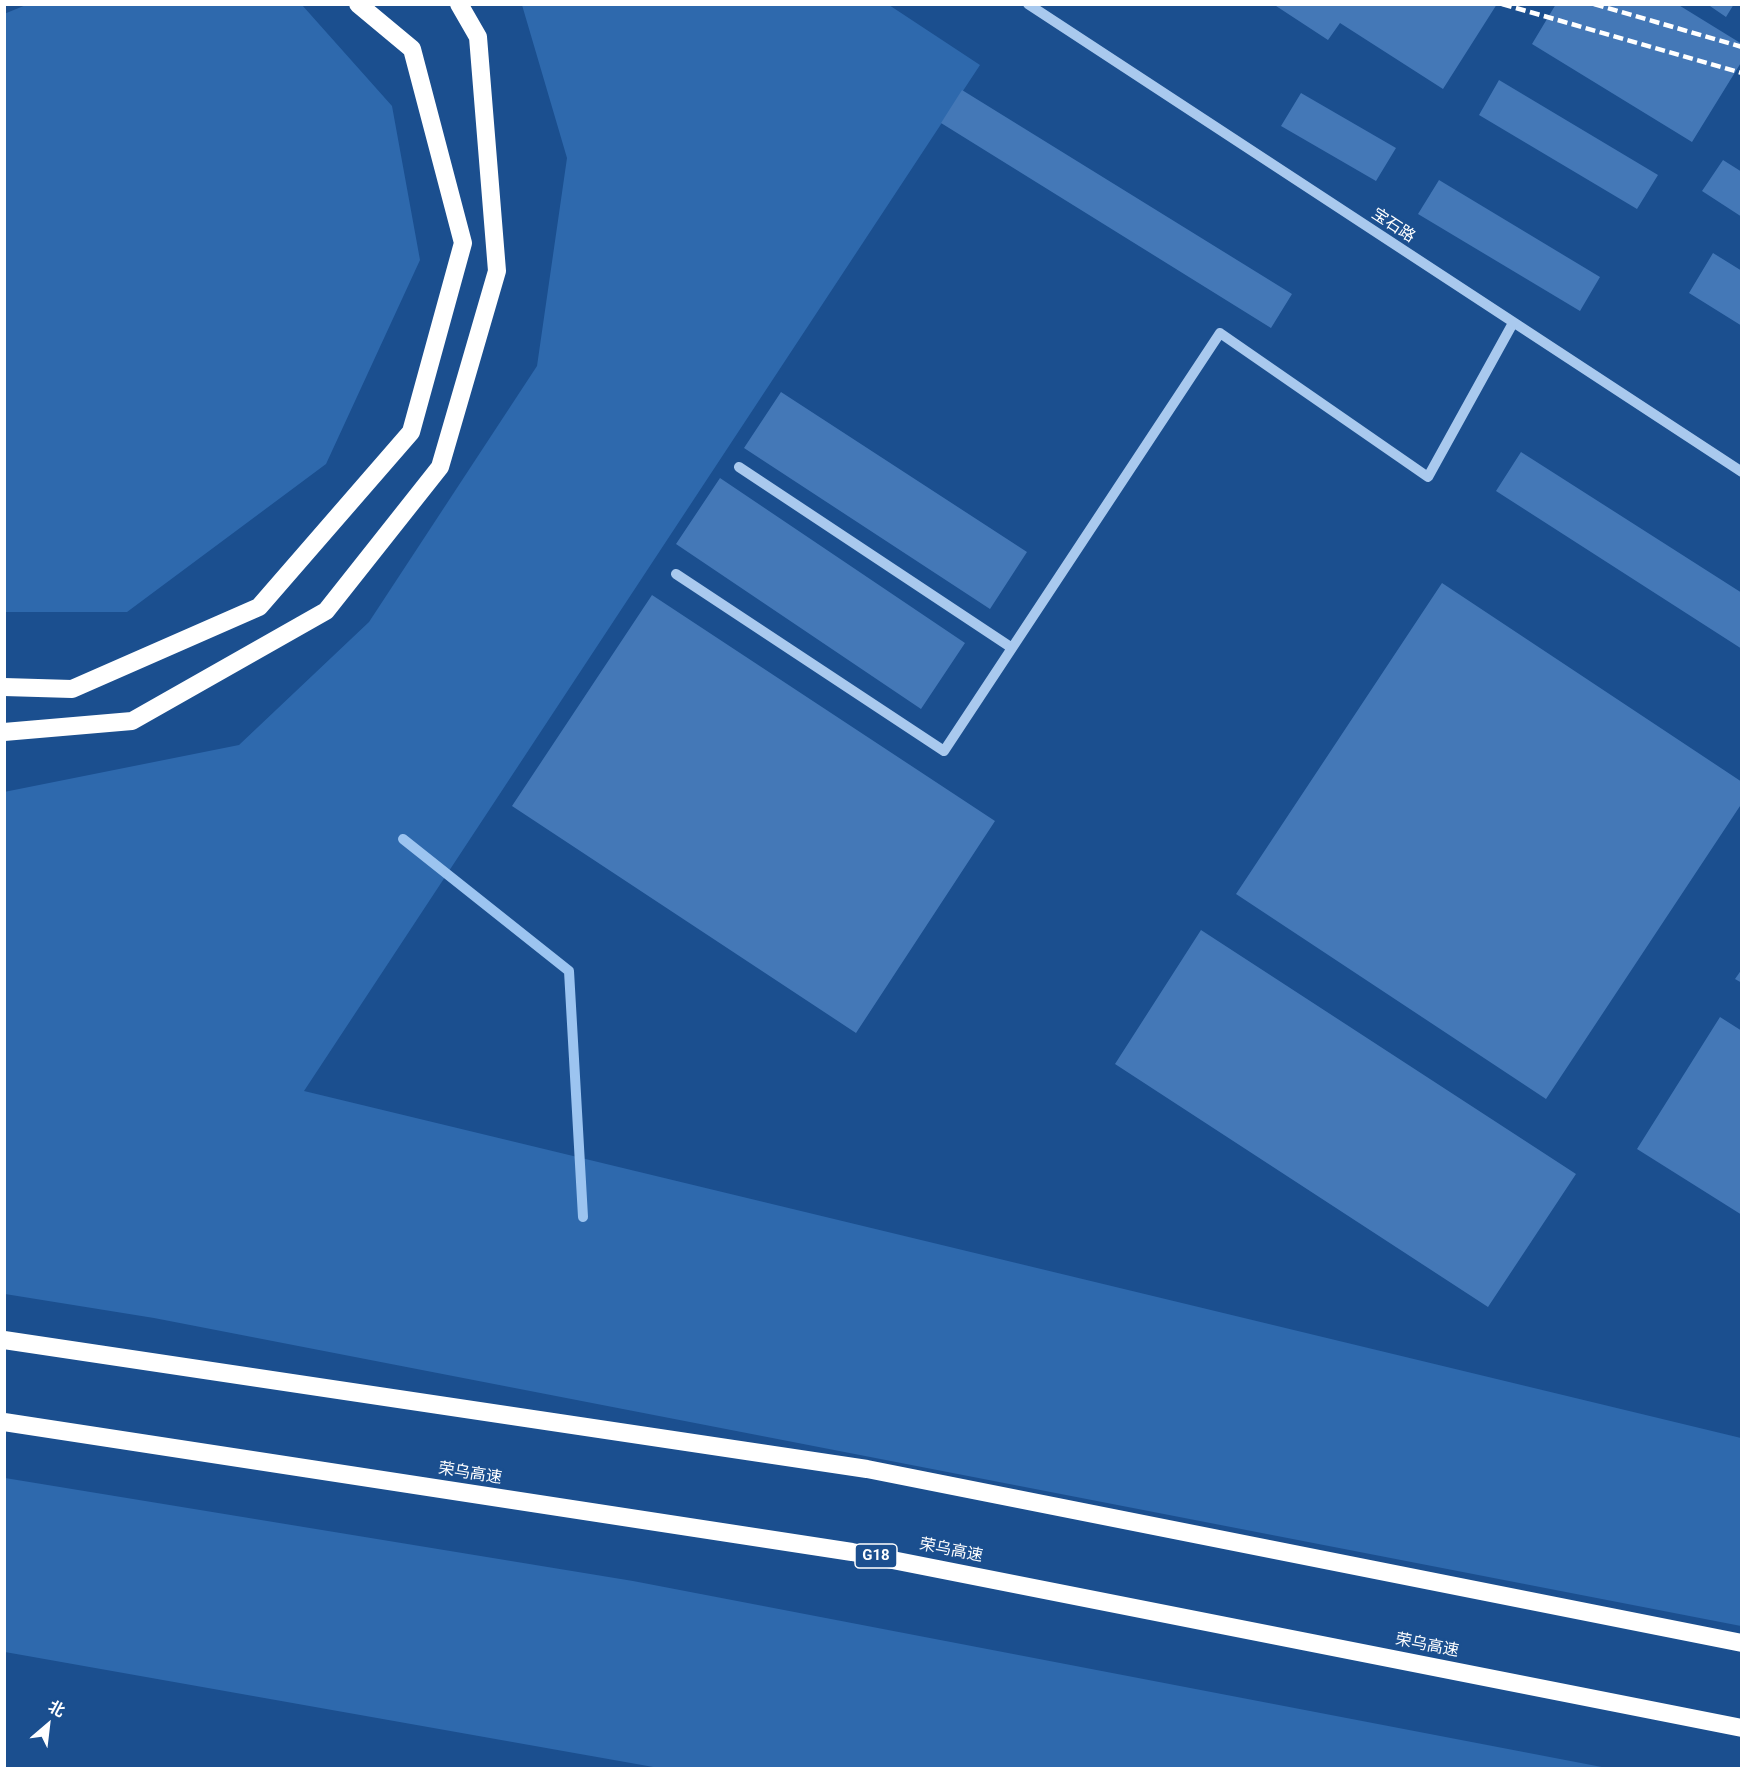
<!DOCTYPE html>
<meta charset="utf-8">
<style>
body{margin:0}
#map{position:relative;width:1746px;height:1773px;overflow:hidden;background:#1b4f8f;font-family:Roboto,"Noto Sans SC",sans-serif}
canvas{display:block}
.frame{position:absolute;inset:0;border:6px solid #fff;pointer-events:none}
.north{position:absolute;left:18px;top:1695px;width:60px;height:60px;-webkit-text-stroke:4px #1b4f8f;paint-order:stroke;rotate:28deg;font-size:16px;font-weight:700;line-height:24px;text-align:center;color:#fff}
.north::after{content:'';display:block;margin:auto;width:21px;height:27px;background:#fff;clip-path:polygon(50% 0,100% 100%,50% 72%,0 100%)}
</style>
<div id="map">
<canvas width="1746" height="1773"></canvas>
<div class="frame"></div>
<div class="north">北</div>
</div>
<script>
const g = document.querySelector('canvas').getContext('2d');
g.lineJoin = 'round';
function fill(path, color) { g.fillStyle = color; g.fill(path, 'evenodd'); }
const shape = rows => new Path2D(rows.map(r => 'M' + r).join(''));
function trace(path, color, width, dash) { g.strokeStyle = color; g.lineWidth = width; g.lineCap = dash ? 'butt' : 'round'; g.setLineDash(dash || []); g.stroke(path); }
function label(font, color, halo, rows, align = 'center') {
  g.font = font + ' Roboto,"Noto Sans SC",sans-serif'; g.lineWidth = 5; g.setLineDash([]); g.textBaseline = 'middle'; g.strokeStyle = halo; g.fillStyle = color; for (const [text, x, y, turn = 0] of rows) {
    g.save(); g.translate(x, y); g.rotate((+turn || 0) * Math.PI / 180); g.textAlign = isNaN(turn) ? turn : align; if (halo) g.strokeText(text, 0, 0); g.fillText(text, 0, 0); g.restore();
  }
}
fill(shape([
 [26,5,302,5,392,106,420,260,326,464,127,612,5,612,4,14],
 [522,5,889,5,980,65,304,1091,1741,1438,1741,1626,154,1318,5,1294,4,792,239,745,369,622,537,366,567,158],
 [5,1478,633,1581,1607,1768,659,1768,5,1652]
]), '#2e69ad');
trace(shape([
 [403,839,569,971,583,1217]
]), '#9cc4f0', 10);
fill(shape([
 [1273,4,1497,4,1443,89,1340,23,1328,40],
 [1556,4,1677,4,1742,44,1742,61,1692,142,1532,44],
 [1707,4,1734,4,1726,17],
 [1499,80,1658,175,1637,209,1479,115],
 [962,90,1292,294,1271,328,941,123],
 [1301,93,1396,148,1376,181,1281,126],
 [1723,160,1742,172,1742,217,1702,191],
 [1439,180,1600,277,1580,311,1418,214],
 [1713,253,1742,271,1742,326,1689,293],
 [781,392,1027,552,990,609,744,448],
 [1521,452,1742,593,1742,649,1496,491],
 [720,478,965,643,921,709,676,544],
 [1442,583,1742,782,1742,803,1546,1099,1236,894],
 [652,595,995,821,856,1033,512,806],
 [1201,930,1576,1174,1488,1307,1115,1064],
 [1742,969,1742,983,1735,979],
 [1720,1017,1742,1031,1742,1215,1637,1149]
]), '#4478b7');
trace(shape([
 [1028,4,1742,472],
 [739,467,1012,648],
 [676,574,944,751,1220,333,1428,477,1513,323]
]), '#a9c9ee', 10);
trace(shape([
 [4,687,72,689,259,607,411,432,463,243,412,49,358,4],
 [4,732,132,721,326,611,440,467,497,271,478,37,459,4],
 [4,1340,867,1469,1742,1643],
 [4,1422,852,1552,1742,1728]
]), '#fff', 18);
trace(shape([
 [1502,4,1742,73],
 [1594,4,1742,47]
]), '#fff', 4.5, [10, 4.5]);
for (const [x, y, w] of [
 [876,1556,42]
]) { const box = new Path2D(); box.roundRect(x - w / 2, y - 12, w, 24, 4.5); g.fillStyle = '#1b4f8f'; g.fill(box); trace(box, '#fff', 1.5); }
label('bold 15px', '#fff', null, [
 ["G18",876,1556]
]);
label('16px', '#fff', '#1b4f8f', [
 ["宝石路",1393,226,33],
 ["荣乌高速",470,1474,9],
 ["荣乌高速",951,1551,11],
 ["荣乌高速",1427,1646,11]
]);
</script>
